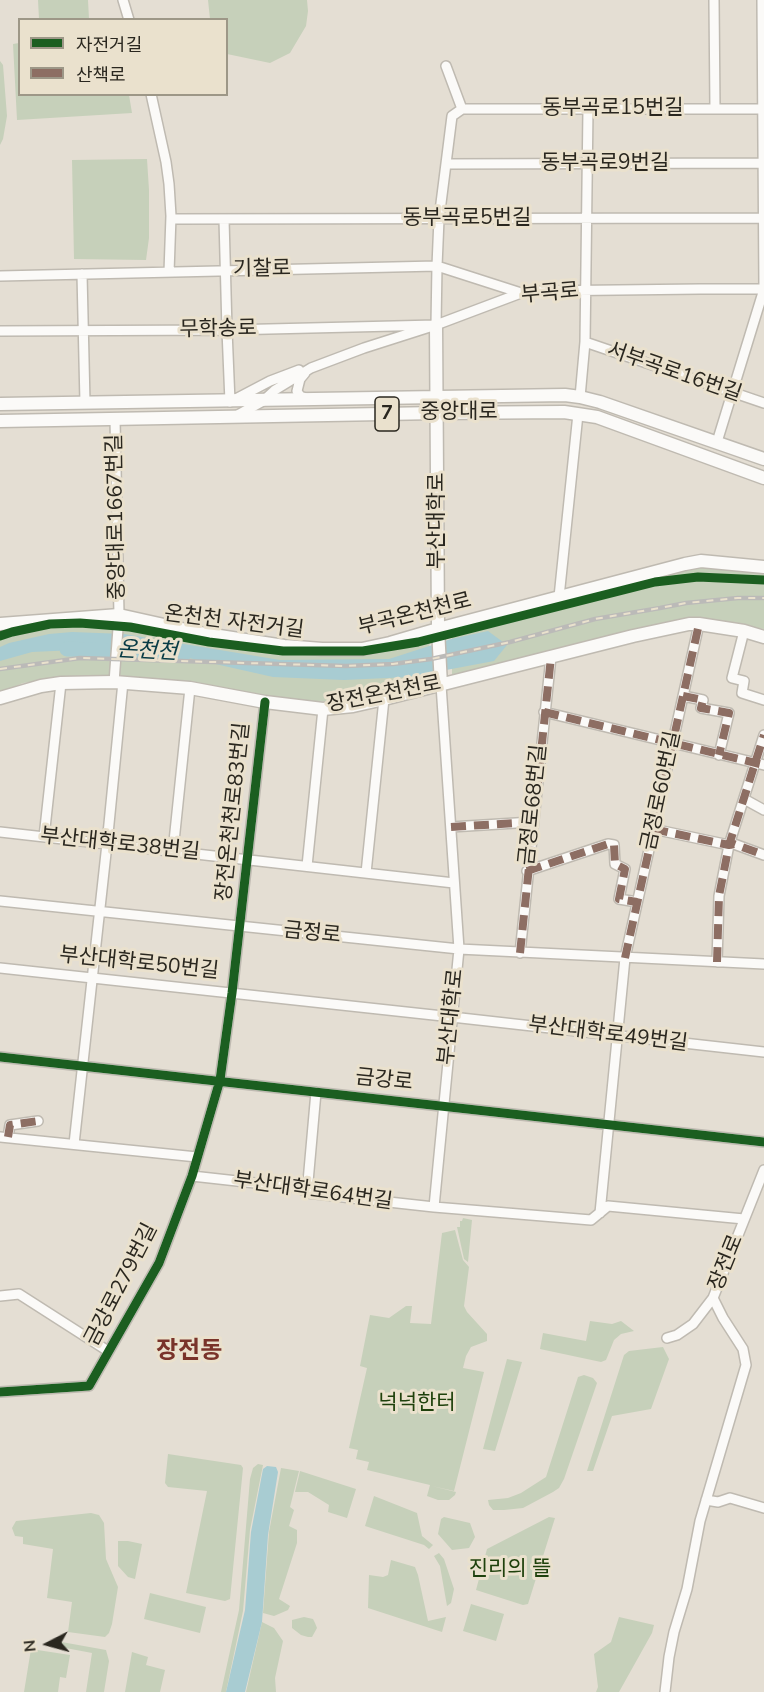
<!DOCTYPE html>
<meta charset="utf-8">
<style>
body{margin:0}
#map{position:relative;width:764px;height:1692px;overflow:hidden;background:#e4ded3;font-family:"Nunito Sans","Noto Sans KR",sans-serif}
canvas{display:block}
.legend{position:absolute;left:18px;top:18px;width:210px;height:78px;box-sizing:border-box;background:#eae1cd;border:2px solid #9d9787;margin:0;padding:8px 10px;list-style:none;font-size:18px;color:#2a271f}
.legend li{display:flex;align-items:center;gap:12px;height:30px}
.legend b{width:30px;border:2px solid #9d9787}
.north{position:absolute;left:18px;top:1614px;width:60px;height:60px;-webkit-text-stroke:4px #eae1cd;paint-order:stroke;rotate:264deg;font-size:16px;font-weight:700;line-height:24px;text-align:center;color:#2a271f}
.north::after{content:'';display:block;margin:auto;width:21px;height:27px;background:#2a271f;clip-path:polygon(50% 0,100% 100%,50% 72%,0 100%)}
</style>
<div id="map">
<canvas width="764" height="1692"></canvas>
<ul class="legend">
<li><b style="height:8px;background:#1b5e20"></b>자전거길</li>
<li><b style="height:8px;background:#8d6e63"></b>산책로</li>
</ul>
<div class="north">N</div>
</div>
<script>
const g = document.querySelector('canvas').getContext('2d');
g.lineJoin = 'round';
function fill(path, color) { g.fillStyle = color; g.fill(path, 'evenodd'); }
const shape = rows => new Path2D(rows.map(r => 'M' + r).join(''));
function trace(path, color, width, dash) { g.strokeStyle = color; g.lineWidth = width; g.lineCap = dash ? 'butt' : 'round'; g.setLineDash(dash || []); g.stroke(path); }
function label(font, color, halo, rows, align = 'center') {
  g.font = font + ' "Nunito Sans","Noto Sans KR",sans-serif'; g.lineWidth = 6; g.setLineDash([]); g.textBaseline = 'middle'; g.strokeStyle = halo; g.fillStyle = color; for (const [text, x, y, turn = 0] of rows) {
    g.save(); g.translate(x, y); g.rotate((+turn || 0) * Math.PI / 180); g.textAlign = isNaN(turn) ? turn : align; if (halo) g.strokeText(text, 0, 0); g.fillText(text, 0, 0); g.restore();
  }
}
fill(shape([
 [38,0,88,0,89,19,39,19],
 [208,0,307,0,308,11,306,26,290,53,270,63,227,54,226,20,210,19],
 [19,43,20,94,129,95,132,113,17,120,13,44],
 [0,61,3,65,7,116,3,139,0,145],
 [147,159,149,190,149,238,146,260,74,259,72,160],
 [706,566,764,574,764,629,709,623,452,676,452,630],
 [113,619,304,650,429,637,432,682,375,697,317,702,262,697,190,682,108,677,57,678,23,683,0,693,0,632],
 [463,1218,472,1220,468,1262,464,1259,457,1227,460,1227,460,1221,462,1221],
 [455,1230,463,1260,469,1267,464,1306,467,1312,487,1334,487,1341,471,1347,466,1356,463,1368,484,1372,454,1491,432,1486,456,1492,455,1495,449,1500,438,1500,427,1496,430,1485,367,1470,369,1462,356,1459,358,1450,349,1448,367,1368,360,1366,370,1315,389,1318,406,1306,412,1306,410,1323,431,1324,442,1233],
 [590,1321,612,1324,621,1321,634,1331,621,1334,614,1340,606,1360,601,1362,540,1349,543,1333,586,1341],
 [663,1347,669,1359,651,1409,612,1416,593,1471,587,1471,624,1355,629,1351],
 [507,1359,522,1362,495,1451,483,1449],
 [584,1375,593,1378,597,1383,564,1479,559,1488,553,1492,523,1508,504,1510,493,1510,489,1505,488,1500,508,1498,521,1493,546,1477,578,1377],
 [168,1454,241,1465,243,1468,230,1599,225,1601,186,1593,207,1491,168,1487,165,1483],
 [258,1464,263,1465,250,1530,243,1611,226,1692,221,1692,239,1610,250,1479,253,1468],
 [281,1468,299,1471,290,1507,294,1510,289,1526,297,1530,297,1543,279,1599,290,1606,288,1610,274,1616,263,1613,269,1532],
 [300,1471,356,1489,347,1518,328,1512,329,1505,308,1492,295,1492],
 [374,1496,417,1513,422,1536,433,1545,429,1549,424,1545,365,1526],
 [91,1513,99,1515,104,1523,106,1559,118,1587,112,1624,109,1633,105,1637,68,1632,72,1602,47,1598,53,1549,23,1544,23,1537,15,1536,12,1528,16,1521],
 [444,1517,470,1523,475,1537,469,1548,452,1550,438,1534,441,1519],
 [549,1517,555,1518,528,1604,523,1605,476,1590,487,1549],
 [118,1541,128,1541,142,1544,135,1579,128,1577,118,1566],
 [439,1553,444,1559,454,1589,451,1603,447,1606,440,1566,434,1556],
 [391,1560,415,1567,418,1575,428,1621,446,1617,442,1632,368,1608,369,1575,383,1577,388,1575],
 [150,1593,206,1607,200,1633,144,1619],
 [471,1604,504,1614,496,1641,463,1631],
 [304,1617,313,1619,315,1623,317,1628,312,1637,308,1637,301,1635,292,1628,292,1620],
 [619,1617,654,1625,652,1633,619,1692,596,1692,598,1687,594,1654,611,1642],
 [262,1622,274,1628,283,1641,275,1678,276,1692,246,1692],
 [56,1641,106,1650,109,1661,104,1692,86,1692,92,1653,55,1646],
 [31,1649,70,1655,66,1678,60,1677,58,1692,24,1692],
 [132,1652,148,1657,146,1665,165,1670,160,1692,125,1692]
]), '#c6d0ba');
fill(shape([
 [488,631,507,645,494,661,409,677,344,680,273,677,140,647,32,652,0,661,0,647,9,643,49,634,72,632,124,634,280,660,389,659,451,639],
 [267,1466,276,1467,278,1472,268,1535,262,1622,245,1692,226,1692,245,1610,251,1532,263,1469]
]), '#a8ccd2');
trace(shape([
 [67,649,184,654]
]), '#a8ccd2', 15);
const minor = shape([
 [123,0,129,20],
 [714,0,715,109],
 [151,94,166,162,169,184,171,216,169,272],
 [462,109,764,109],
 [447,164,764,163],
 [171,219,764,218],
 [224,219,227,330,230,402,270,381,299,370],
 [82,274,85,403],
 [0,276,437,266,521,293],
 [0,331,227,330,436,325,437,266,439,219,452,116,462,109,446,66],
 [585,342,764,403],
 [305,373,300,379,297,391,300,396,308,399],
 [580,397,585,342,588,109],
 [236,416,263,401,275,390,311,368,364,348,436,325,521,293,536,291,700,289,764,289],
 [717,442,764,289,762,0],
 [559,597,578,414],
 [744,631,732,678,744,681,742,693,764,700],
 [114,682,119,615,115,419],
 [683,696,703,700,701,708,729,713,719,755],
 [544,712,764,765],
 [744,799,764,810],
 [451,827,532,822],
 [653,829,729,845,734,844,764,855],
 [0,832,454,883],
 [44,837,61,683],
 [173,851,190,688],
 [307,866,323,709],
 [527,871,608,844,614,845,615,864,625,869,619,899,637,902],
 [366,873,384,699],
 [0,901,459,949,764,964],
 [520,953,551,657],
 [717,962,719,896,729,845,764,735],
 [0,968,452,1017,764,1052],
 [0,1057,764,1142],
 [0,1137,197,1157],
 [8,1137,10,1125,38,1121],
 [74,1144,107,844,123,682],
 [192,1176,300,1188,307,1193,434,1207,591,1220,608,1206,744,1219],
 [307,1193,316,1092],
 [434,1207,459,949,441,685],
 [600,1213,625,958,699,624],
 [0,1296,19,1294,108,1351],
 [667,1338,677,1335,693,1324,713,1298,764,1170],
 [0,1392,89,1386,159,1263,192,1176,220,1080,232,993,265,702],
 [706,1500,718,1502,730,1498,764,1508],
 [665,1692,669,1657,674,1632,687,1589,700,1521,746,1365,743,1349,723,1318,713,1298]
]);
const major = shape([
 [436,325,438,629,441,685],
 [0,404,565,395,580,397,600,402,764,459],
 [0,421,437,413,564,412,597,417,764,478],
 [0,624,119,615,200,633,284,646,322,649,362,649,390,643,438,629,685,564,701,561,764,567],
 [0,698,41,686,61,683,114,682,190,688,265,702,323,709,353,706,384,699,633,636,689,624,699,624,744,631,764,637]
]);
trace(minor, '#bfbab1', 12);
trace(major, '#bfbab1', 15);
trace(minor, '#fbfaf8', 9);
trace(major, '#fbfaf8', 12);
const rail = shape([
 [0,669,80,658,346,666,393,664,431,659,510,642,595,619,660,608,686,603,738,598,764,598]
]);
trace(rail, '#bbbab8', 4.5);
trace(rail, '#eae1cd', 2, [7]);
trace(shape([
 [683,696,703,700,701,708,729,713,719,755],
 [544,712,764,765],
 [451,827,532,822],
 [653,829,729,845,734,844,764,855],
 [527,871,608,844,614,845,615,864,625,869,619,899,637,902],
 [520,953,551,657],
 [625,958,699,624],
 [717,962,719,896,729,845,764,735],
 [8,1137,10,1125,38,1121]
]), '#8d6e63', 8, [15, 8]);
trace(shape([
 [0,636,12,632,50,624,80,623,130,627,209,642,283,651,363,651,418,642,655,582,698,577,764,580],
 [0,1057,764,1142],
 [0,1392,89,1386,159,1263,192,1176,220,1080,232,993,265,702]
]), '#1b5e20', 9);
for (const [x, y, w] of [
 [387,414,24]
]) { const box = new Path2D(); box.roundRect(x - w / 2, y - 17, w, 34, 4.5); g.fillStyle = '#eae1cd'; g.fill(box); trace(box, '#2a271f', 1.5); }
label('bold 20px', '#2a271f', null, [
 ["7",387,414]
]);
label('21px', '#2a271f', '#eae1cd', [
 ["동부곡로15번길",613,109],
 ["동부곡로9번길",605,164],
 ["동부곡로5번길",467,219],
 ["기찰로",262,270,-1],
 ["부곡로",550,294,-5],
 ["무학송로",218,330,-1],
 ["서부곡로16번길",674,373,19],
 ["중앙대로",459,413],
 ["중앙대로1667번길",117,517,-91],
 ["부산대학로",438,521,-90],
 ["부곡온천천로",415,615,-14],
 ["온천천 자전거길",234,623,7],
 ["장전온천천로",384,695,-11],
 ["금정로60번길",662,791,-78],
 ["금정로68번길",534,805,-84],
 ["장전온천천로83번길",234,812,-84],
 ["부산대학로38번길",120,845,6],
 ["금정로",312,934,6],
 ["부산대학로50번길",139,964,6],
 ["부산대학로",452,1017,-84],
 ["부산대학로49번길",608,1035,7],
 ["금강로",384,1081,6],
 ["부산대학로64번길",313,1192,8],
 ["장전로",727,1263,-68],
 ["금강로279번길",122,1285,-63]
]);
label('21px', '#1f410c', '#eae1cd', [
 ["넉넉한터",417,1404],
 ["진리의 뜰",510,1570]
]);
label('italic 22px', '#073b45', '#eae1cd', [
 ["온천천",147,652,3]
]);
label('bold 24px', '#79332a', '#eae1cd', [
 ["장전동",189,1352]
]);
</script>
